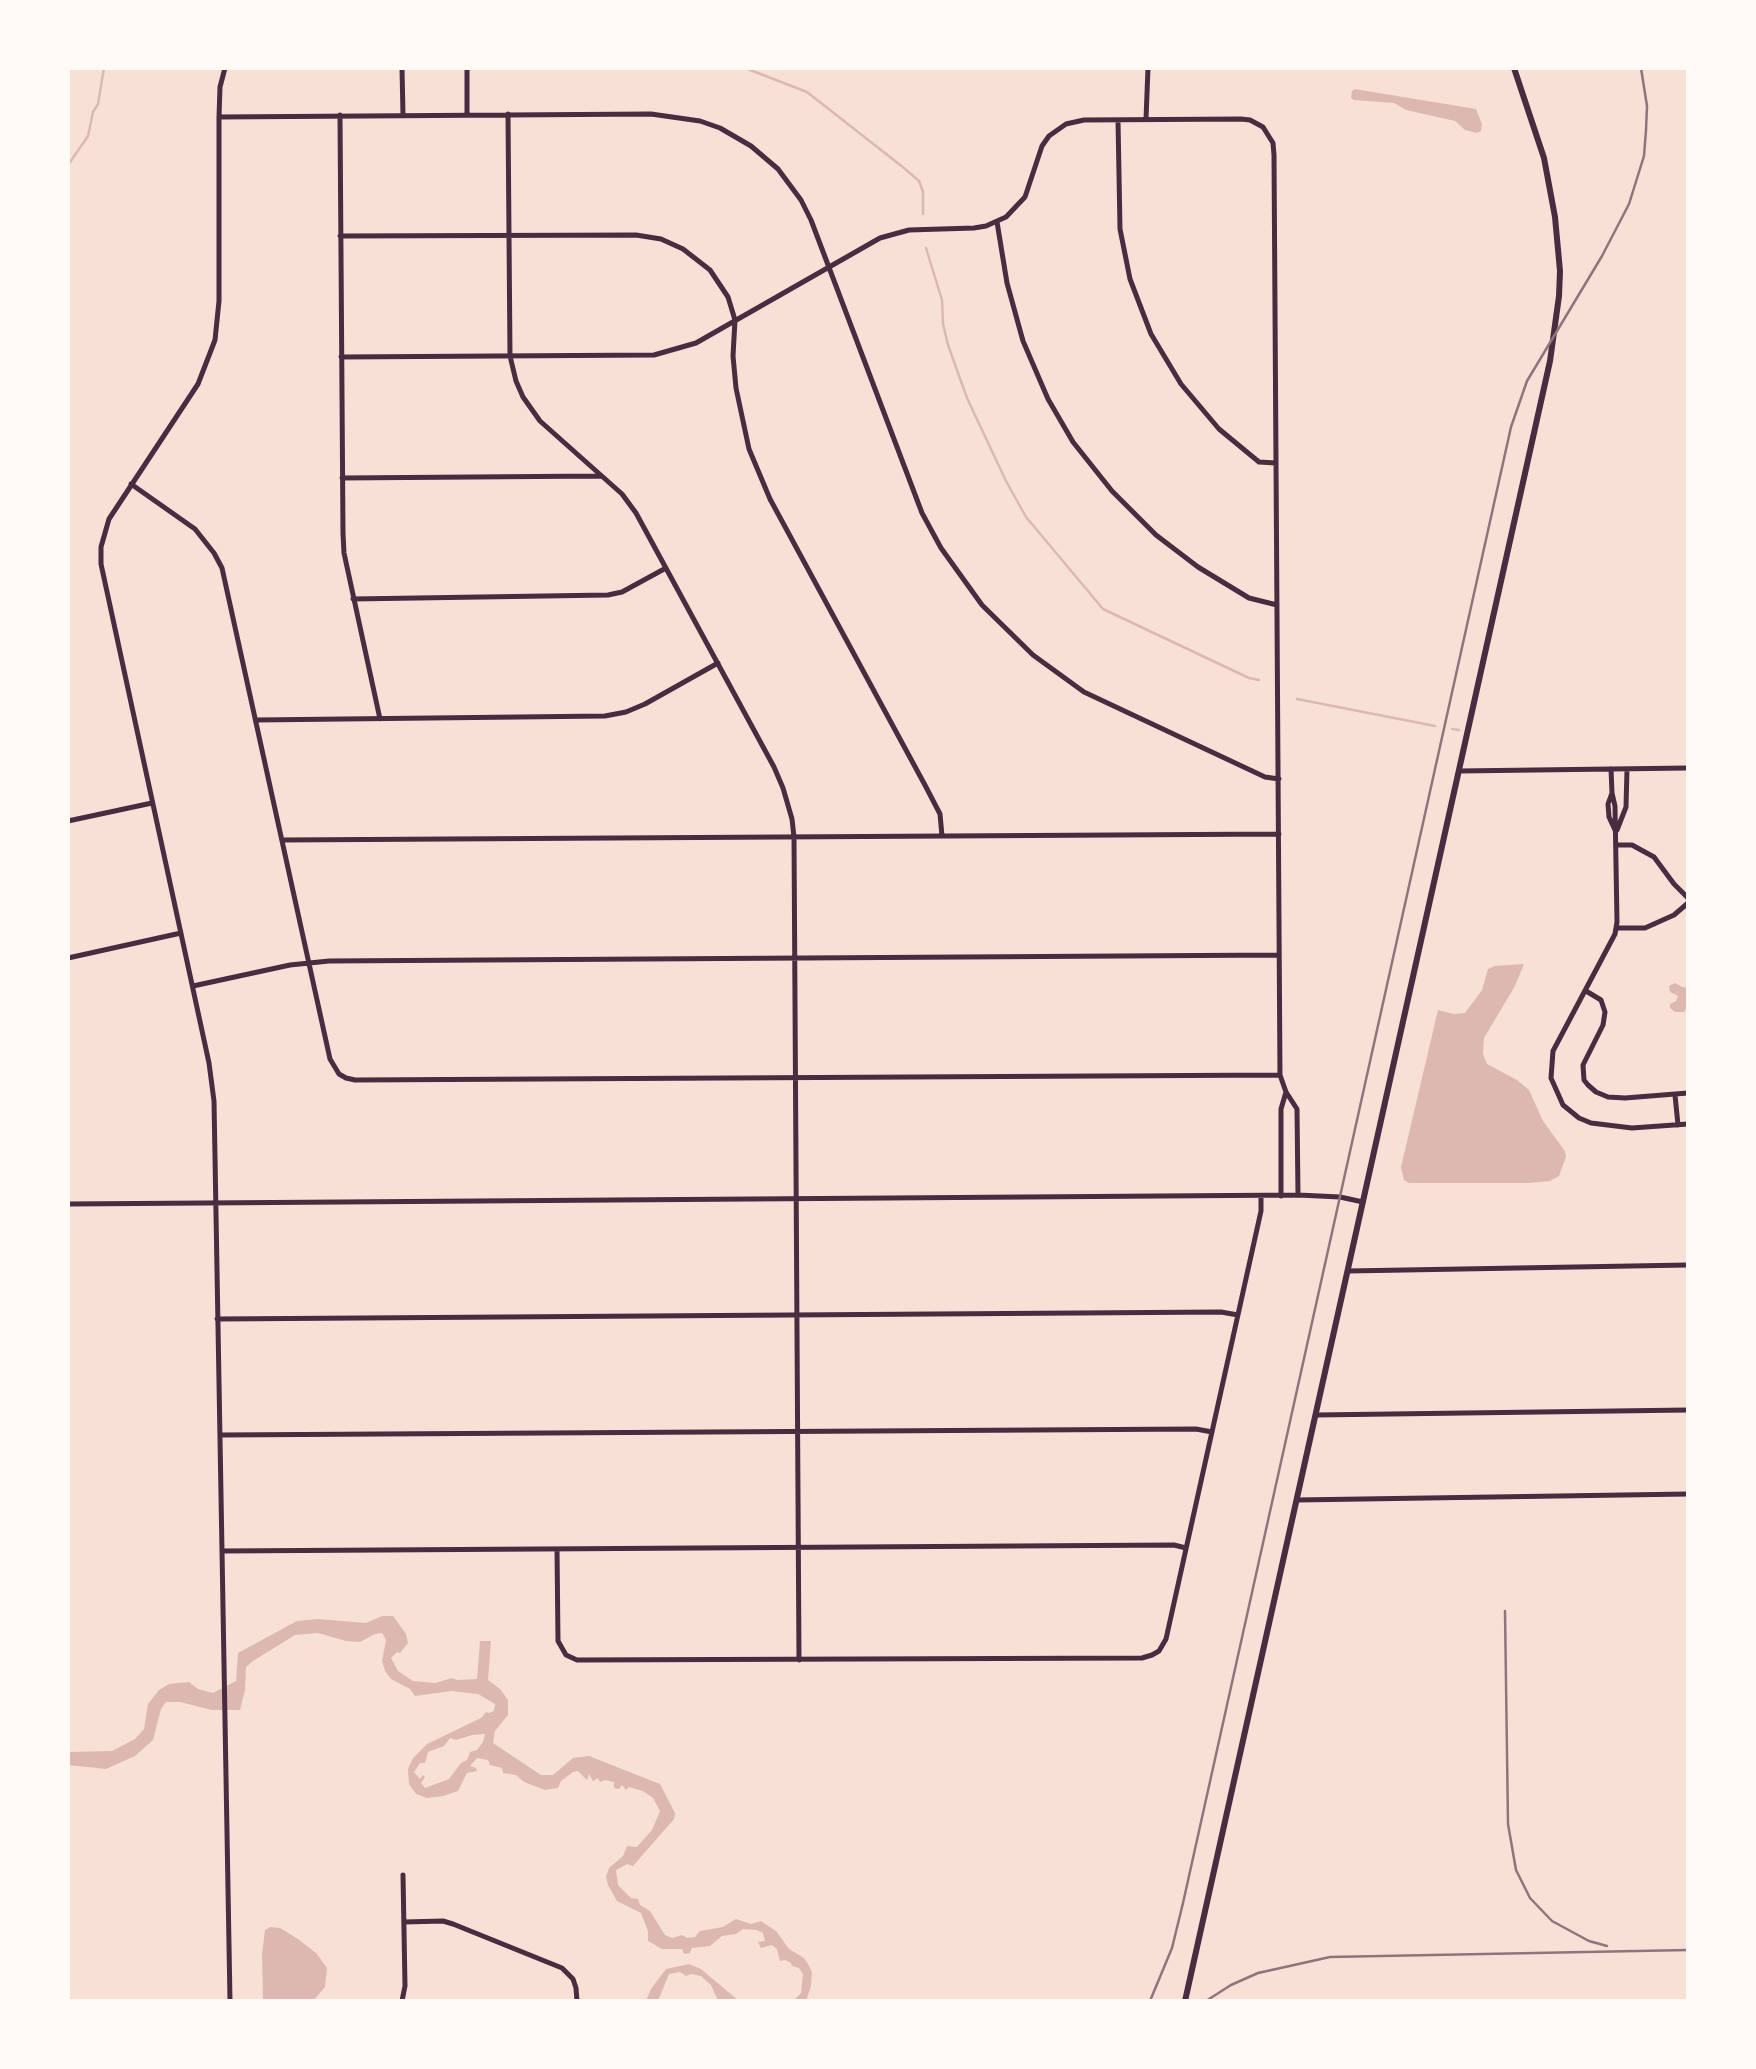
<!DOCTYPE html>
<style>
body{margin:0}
#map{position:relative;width:1756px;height:2069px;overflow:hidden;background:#f7e1d7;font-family:Manrope,sans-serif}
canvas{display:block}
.frame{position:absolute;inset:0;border:70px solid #fffaf5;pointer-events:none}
</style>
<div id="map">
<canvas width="1756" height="2069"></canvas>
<div class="frame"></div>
</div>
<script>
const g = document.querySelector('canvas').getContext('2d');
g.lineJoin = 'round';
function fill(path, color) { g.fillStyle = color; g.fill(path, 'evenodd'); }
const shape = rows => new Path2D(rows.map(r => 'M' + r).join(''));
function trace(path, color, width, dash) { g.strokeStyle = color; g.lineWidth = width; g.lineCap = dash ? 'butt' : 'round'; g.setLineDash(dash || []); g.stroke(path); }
fill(shape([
 [1355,89,1476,109,1482,124,1481,131,1477,133,1465,130,1455,121,1406,110,1394,103,1354,100,1351,98,1352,91],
 [1524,964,1515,986,1484,1038,1483,1054,1487,1064,1517,1080,1529,1090,1543,1121,1565,1151,1566,1157,1559,1176,1550,1181,1529,1183,1409,1183,1404,1180,1401,1167,1438,1010,1454,1014,1465,1013,1482,990,1488,969,1495,966],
 [1675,983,1682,987,1688,988,1688,1006,1684,1012,1675,1012,1670,1008,1670,1004,1676,1001,1678,996,1670,992,1669,986],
 [382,1616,393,1616,406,1634,408,1643,400,1653,397,1652,391,1658,398,1671,413,1681,435,1683,452,1678,457,1680,477,1679,480,1641,491,1641,488,1680,500,1689,508,1700,508,1715,495,1731,493,1743,541,1775,553,1775,573,1758,589,1756,660,1784,675,1813,674,1819,633,1866,627,1864,616,1870,618,1885,631,1898,638,1899,640,1905,650,1911,665,1935,672,1938,682,1935,687,1938,695,1937,700,1931,723,1927,736,1919,751,1924,761,1921,776,1931,789,1949,804,1958,808,1964,812,1972,811,1986,806,2001,793,2001,801,1993,803,1974,799,1968,792,1966,791,1963,785,1960,780,1961,777,1949,772,1945,761,1948,758,1942,765,1941,763,1933,757,1930,743,1929,736,1934,722,1936,710,1946,692,1948,690,1953,684,1954,682,1949,662,1949,648,1941,648,1931,641,1913,617,1901,608,1885,606,1877,609,1868,623,1856,627,1846,637,1847,652,1830,660,1811,653,1798,643,1791,629,1787,626,1790,622,1785,619,1789,614,1788,614,1782,605,1780,600,1782,598,1778,593,1781,589,1774,587,1780,578,1771,573,1772,561,1781,558,1788,545,1790,524,1782,516,1775,503,1773,502,1768,490,1765,488,1760,477,1758,470,1766,476,1768,477,1771,467,1773,458,1791,443,1796,427,1798,416,1794,409,1784,408,1769,413,1758,427,1744,481,1718,486,1712,489,1713,494,1711,495,1704,478,1694,451,1691,415,1696,410,1689,391,1679,385,1671,382,1661,386,1640,382,1633,375,1634,360,1642,346,1641,318,1633,295,1635,253,1661,246,1667,245,1690,240,1710,212,1710,180,1702,166,1702,161,1709,153,1740,135,1756,106,1769,68,1765,68,1752,112,1751,135,1739,144,1729,148,1704,159,1690,169,1684,189,1682,198,1689,213,1693,236,1681,238,1653,297,1621,318,1619,366,1623],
 [485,1734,483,1742,477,1750,470,1752,467,1760,461,1763,449,1779,425,1788,421,1783,425,1777,423,1775,420,1779,414,1772,420,1763,425,1763,428,1752,444,1746,450,1738,456,1740,472,1735],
 [270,1927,280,1928,298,1939,316,1953,327,1968,325,1987,313,2001,263,2001,262,1954,265,1930],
 [689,1964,701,1969,739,2001,718,2001,711,1985,701,1976,691,1974,686,1976,680,1972,669,1974,658,2001,646,2001,651,1989,666,1969]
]), '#dcb8b0');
trace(shape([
 [745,68,807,92,904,168,919,181,923,192,923,214],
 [68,165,88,136,93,112,98,104,104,68],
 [926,248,942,300,943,324,948,345,967,398,1006,481,1026,517,1103,609,1249,678,1259,680],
 [1297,699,1435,726],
 [1452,729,1459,730]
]), '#dcb8b0', 2.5);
trace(shape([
 [225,68,220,87,219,117,219,301,215,340,198,384,109,519,101,547,101,564,209,1063,214,1101,230,2001],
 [402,68,403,115],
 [467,68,467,115],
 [508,114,510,356,516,381,523,397,540,421,622,494,636,513,774,767,783,788,792,819,794,837,799,1660],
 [340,115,343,534,344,553,380,719],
 [219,117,651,114,700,121,720,128,751,146,778,169,801,200,811,220,922,513,941,548,982,605,1033,655,1084,692,1265,777,1279,779],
 [1146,119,1148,68],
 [1118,120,1120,229,1130,279,1151,334,1181,384,1219,429,1259,462,1276,463],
 [997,222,1007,283,1023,341,1048,399,1073,442,1112,491,1156,535,1198,567,1249,598,1277,605],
 [340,236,636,235,661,239,683,249,710,270,728,297,735,320,733,356,736,388,749,449,770,499,926,787,940,814,942,836],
 [341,357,654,355,696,343,880,238,909,230,974,228,986,226,1006,217,1025,197,1042,146,1049,136,1066,124,1084,120,1241,119,1250,120,1263,127,1273,143,1274,155,1280,1075,1286,1092,1297,1109,1298,1195],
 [342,478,601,476],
 [131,484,195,529,214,553,222,568,330,1059,339,1074,346,1078,355,1080,1280,1075],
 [353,599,608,595,622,592,666,568],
 [256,720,605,716,626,712,645,704,718,663],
 [1611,769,1612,793,1615,806,1617,922,1615,934,1553,1051,1551,1078,1563,1105,1579,1118,1591,1123,1632,1128,1688,1124],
 [1459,771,1688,768],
 [1612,793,1608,804,1609,817,1615,830],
 [68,821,152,803],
 [1617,830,1626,807,1627,769],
 [282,840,1279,834],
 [1616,845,1632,845,1654,857,1674,884,1688,898],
 [1616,928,1645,928,1674,915,1688,903],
 [68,958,181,933],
 [193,986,290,965,329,961,1279,955],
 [1586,991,1601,1000,1605,1012,1603,1025,1583,1065,1584,1080,1588,1085,1596,1092,1608,1097,1625,1098,1688,1093],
 [1675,1095,1678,1125],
 [1281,1196,1281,1109,1286,1092],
 [68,1204,1298,1195,1340,1197,1363,1202],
 [1348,1271,1688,1265],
 [217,1319,1221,1312,1238,1315],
 [1316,1415,1688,1410],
 [220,1435,1196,1429,1212,1432],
 [1297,1500,1688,1494],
 [557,1549,558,1641,566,1655,577,1660,1142,1658,1152,1655,1159,1651,1166,1639,1261,1211,1261,1196],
 [222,1551,1174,1545,1186,1548],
 [404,1922,443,1921,453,1924,562,1968,573,1979,576,1988,577,2001],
 [402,2001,405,1986,403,1875]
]), '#4a2c40', 5);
trace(shape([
 [1185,2001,1550,361,1559,296,1560,271,1555,217,1544,158,1514,68]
]), '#4a2c40', 6);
trace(shape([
 [1505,1611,1508,1824,1516,1870,1530,1898,1552,1921,1589,1941,1607,1946],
 [1150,2001,1172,1948,1183,1903,1511,427,1527,381,1602,256,1629,204,1644,156,1646,130,1647,106,1641,68],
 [1206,2001,1231,1985,1258,1973,1330,1957,1688,1950]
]), '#8f747c', 2.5);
</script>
